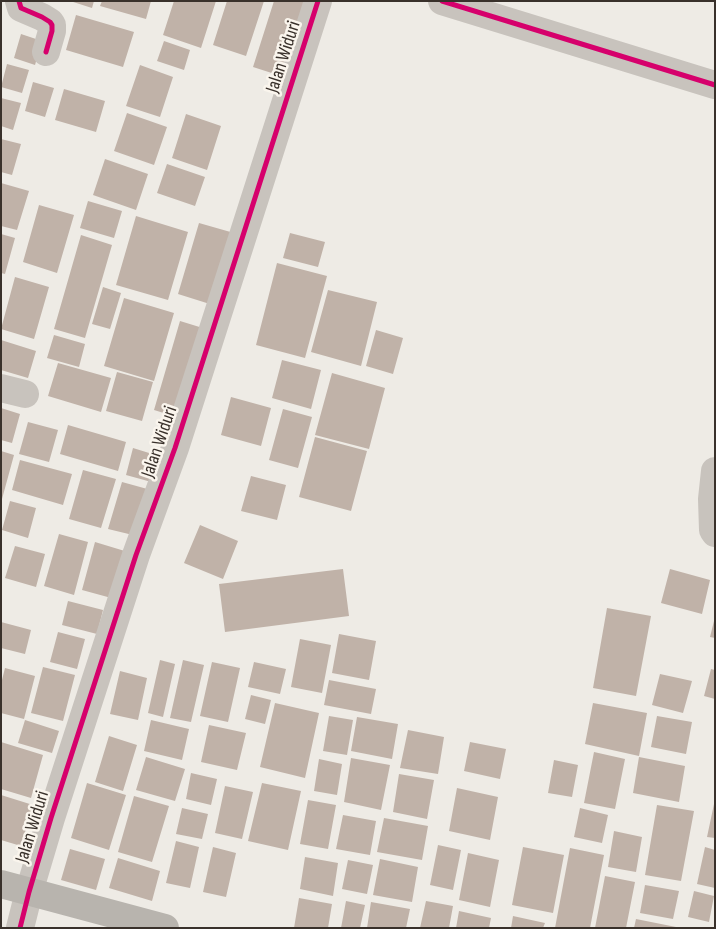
<!DOCTYPE html>
<style>
body{margin:0}
#map{position:relative;width:716px;height:929px;overflow:hidden;background:#eeebe5;font-family:"Sofia Sans Condensed",sans-serif}
canvas{display:block}
.frame{position:absolute;inset:0;border:2px solid #39312b;pointer-events:none}
</style>
<div id="map">
<canvas width="716" height="929"></canvas>
<div class="frame"></div>
</div>
<script>
const g = document.querySelector('canvas').getContext('2d');
g.lineJoin = 'round';
function fill(path, color) { g.fillStyle = color; g.fill(path, 'evenodd'); }
const shape = rows => new Path2D(rows.map(r => 'M' + r).join(''));
function trace(path, color, width, dash) { g.strokeStyle = color; g.lineWidth = width; g.lineCap = dash ? 'butt' : 'round'; g.setLineDash(dash || []); g.stroke(path); }
function label(font, color, halo, rows, align = 'center') {
  g.font = font + ' "Sofia Sans Condensed",sans-serif'; g.lineWidth = 5; g.setLineDash([]); g.textBaseline = 'middle'; g.strokeStyle = halo; g.fillStyle = color; for (const [text, x, y, turn = 0] of rows) {
    g.save(); g.translate(x, y); g.rotate((+turn || 0) * Math.PI / 180); g.textAlign = isNaN(turn) ? turn : align; if (halo) g.strokeText(text, 0, 0); g.fillText(text, 0, 0); g.restore();
  }
}
fill(shape([
 [70,1,94,1,92,8],
 [102,1,151,1,146,19,100,6],
 [174,1,216,1,201,48,163,35],
 [227,1,264,1,246,56,213,45],
 [274,1,306,1,281,76,253,67],
 [76,15,134,32,123,67,66,50],
 [21,34,42,41,35,65,14,58],
 [164,41,190,50,184,70,157,61],
 [7,64,29,70,22,93,1,87],
 [140,65,173,77,160,117,126,106],
 [33,82,54,88,45,117,25,111],
 [64,89,105,101,96,132,55,120],
 [1,98,21,103,13,130,1,126],
 [127,113,167,127,154,165,114,151],
 [186,114,221,126,207,170,172,158],
 [1,139,21,144,12,175,1,172],
 [105,159,148,174,136,210,93,195],
 [167,164,205,177,195,206,157,193],
 [1,183,29,191,17,230,1,226],
 [88,201,122,211,114,238,80,228],
 [39,205,74,215,57,273,23,262],
 [136,216,188,232,168,300,116,285],
 [199,223,234,233,213,305,178,294],
 [290,233,325,242,318,267,283,258],
 [1,234,15,238,5,274,1,273],
 [81,235,112,245,85,338,54,329],
 [277,263,327,276,305,358,256,345],
 [15,277,49,287,34,339,1,329],
 [103,287,121,293,110,329,92,324],
 [328,290,377,302,361,366,311,352],
 [124,298,174,313,154,381,104,366],
 [180,321,206,329,180,418,154,410],
 [376,330,403,338,393,374,366,366],
 [54,335,85,344,79,367,47,358],
 [1,340,36,351,28,378,1,370],
 [282,360,321,370,311,409,272,398],
 [58,363,111,378,101,412,48,396],
 [117,372,153,382,142,421,106,411],
 [332,373,385,388,369,449,315,435],
 [231,397,271,408,261,446,221,435],
 [1,408,20,414,12,443,1,440],
 [283,409,312,417,298,468,269,460],
 [28,422,58,430,49,462,19,454],
 [68,425,126,442,118,471,60,454],
 [315,437,367,451,351,511,299,497],
 [133,448,162,457,155,483,126,475],
 [1,451,14,455,2,499,1,499],
 [20,460,72,474,63,505,12,490],
 [83,470,116,479,101,528,69,519],
 [251,476,286,485,277,520,241,511],
 [122,482,151,490,137,536,108,529],
 [10,501,36,508,28,538,2,530],
 [200,525,238,541,223,579,184,563],
 [59,534,88,542,74,595,44,586],
 [95,542,128,552,115,599,82,590],
 [15,546,45,554,36,587,5,578],
 [343,569,349,616,225,632,219,584],
 [670,569,710,580,702,614,661,603],
 [68,601,103,610,97,634,62,625],
 [607,608,651,616,636,696,593,688],
 [714,621,715,621,715,638,710,637],
 [1,622,31,630,25,654,1,648],
 [58,632,85,639,77,669,50,662],
 [339,634,376,641,369,680,332,673],
 [300,639,331,645,322,693,291,687],
 [160,660,175,664,163,717,148,713],
 [183,660,204,665,191,722,170,718],
 [212,662,240,668,228,722,200,716],
 [254,662,286,669,280,694,248,687],
 [43,667,75,675,63,721,31,713],
 [5,668,35,676,24,719,1,713,1,684],
 [711,669,715,670,715,699,704,696],
 [120,671,147,678,138,720,110,714],
 [660,674,692,681,683,713,652,705],
 [329,680,376,689,371,714,324,705],
 [251,695,271,700,265,724,245,719],
 [275,703,319,713,305,778,260,767],
 [593,703,647,713,639,756,585,744],
 [329,716,353,720,347,755,323,751],
 [657,716,692,722,686,754,651,747],
 [357,717,398,724,392,759,351,751],
 [25,720,59,731,52,753,18,743],
 [151,720,189,729,182,760,144,751],
 [209,725,246,733,237,770,201,762],
 [408,730,444,737,438,774,400,768],
 [109,736,137,745,123,791,95,782],
 [1,742,43,755,31,798,1,789],
 [470,742,506,749,500,779,464,771],
 [594,752,625,759,615,809,584,803],
 [146,757,185,769,175,801,136,790],
 [639,757,685,766,679,802,633,793],
 [351,758,390,765,381,810,344,802],
 [319,759,342,764,337,795,314,791],
 [554,760,578,765,572,797,548,793],
 [191,773,217,779,211,805,186,799],
 [399,774,434,780,427,819,393,812],
 [87,783,126,795,109,850,71,838],
 [262,783,301,791,288,850,248,841],
 [225,786,253,792,242,839,215,833],
 [457,788,498,797,490,840,449,831],
 [1,795,33,805,21,846,1,840],
 [134,796,169,806,152,862,118,852],
 [308,800,336,805,328,849,300,844],
 [714,804,715,804,715,838,707,837],
 [657,805,694,811,681,881,645,875],
 [182,808,208,814,202,839,176,834],
 [580,808,608,815,602,843,574,837],
 [343,815,376,821,370,855,336,849],
 [384,818,428,826,422,860,377,852],
 [614,831,642,837,636,872,608,867],
 [176,841,199,847,190,888,166,883],
 [438,845,461,850,453,890,430,885],
 [213,847,236,853,226,897,203,892],
 [523,847,564,855,553,913,512,905],
 [705,847,715,850,715,888,697,884],
 [570,848,604,855,590,928,555,928],
 [70,849,105,859,96,890,61,880],
 [468,853,499,860,490,907,459,900],
 [305,857,338,863,333,896,300,889],
 [118,858,160,871,152,901,109,888],
 [380,859,418,867,412,902,373,895],
 [348,860,373,865,367,894,342,889],
 [605,876,635,882,626,928,595,928],
 [645,885,679,891,673,919,640,913],
 [694,891,714,896,709,922,688,917],
 [299,898,332,904,328,928,294,928],
 [346,901,365,905,360,928,341,928],
 [426,901,453,906,449,928,420,928],
 [371,902,410,909,406,928,367,928],
 [459,911,491,918,489,928,456,928],
 [513,916,545,923,543,928,511,928],
 [636,919,676,927,676,928,634,928]
]), '#c0b2a8');
trace(shape([
 [19,1,21,8,42,17,50,22,52,25,52,31,46,52],
 [442,1,715,85],
 [1,388,25,394],
 [715,471,712,499,713,530,715,533]
]), '#c8c3bd', 28);
trace(shape([
 [20,928,29,892,51,818,136,555,175,448,318,1]
]), '#c8c3bd', 28);
trace(shape([
 [1,884,165,928]
]), '#b8b4ae', 28);
trace(shape([
 [19,1,21,8,42,17,50,22,52,25,52,31,46,52],
 [442,1,715,85],
 [20,928,29,892,51,818,136,555,175,448,318,1]
]), '#d6006c', 5);
label('19px', '#39312b', '#faf5ed', [
 ["Jalan Widuri",284,57,-72],
 ["Jalan Widuri",160,442,-71],
 ["Jalan Widuri",33,827,-73]
]);
</script>
